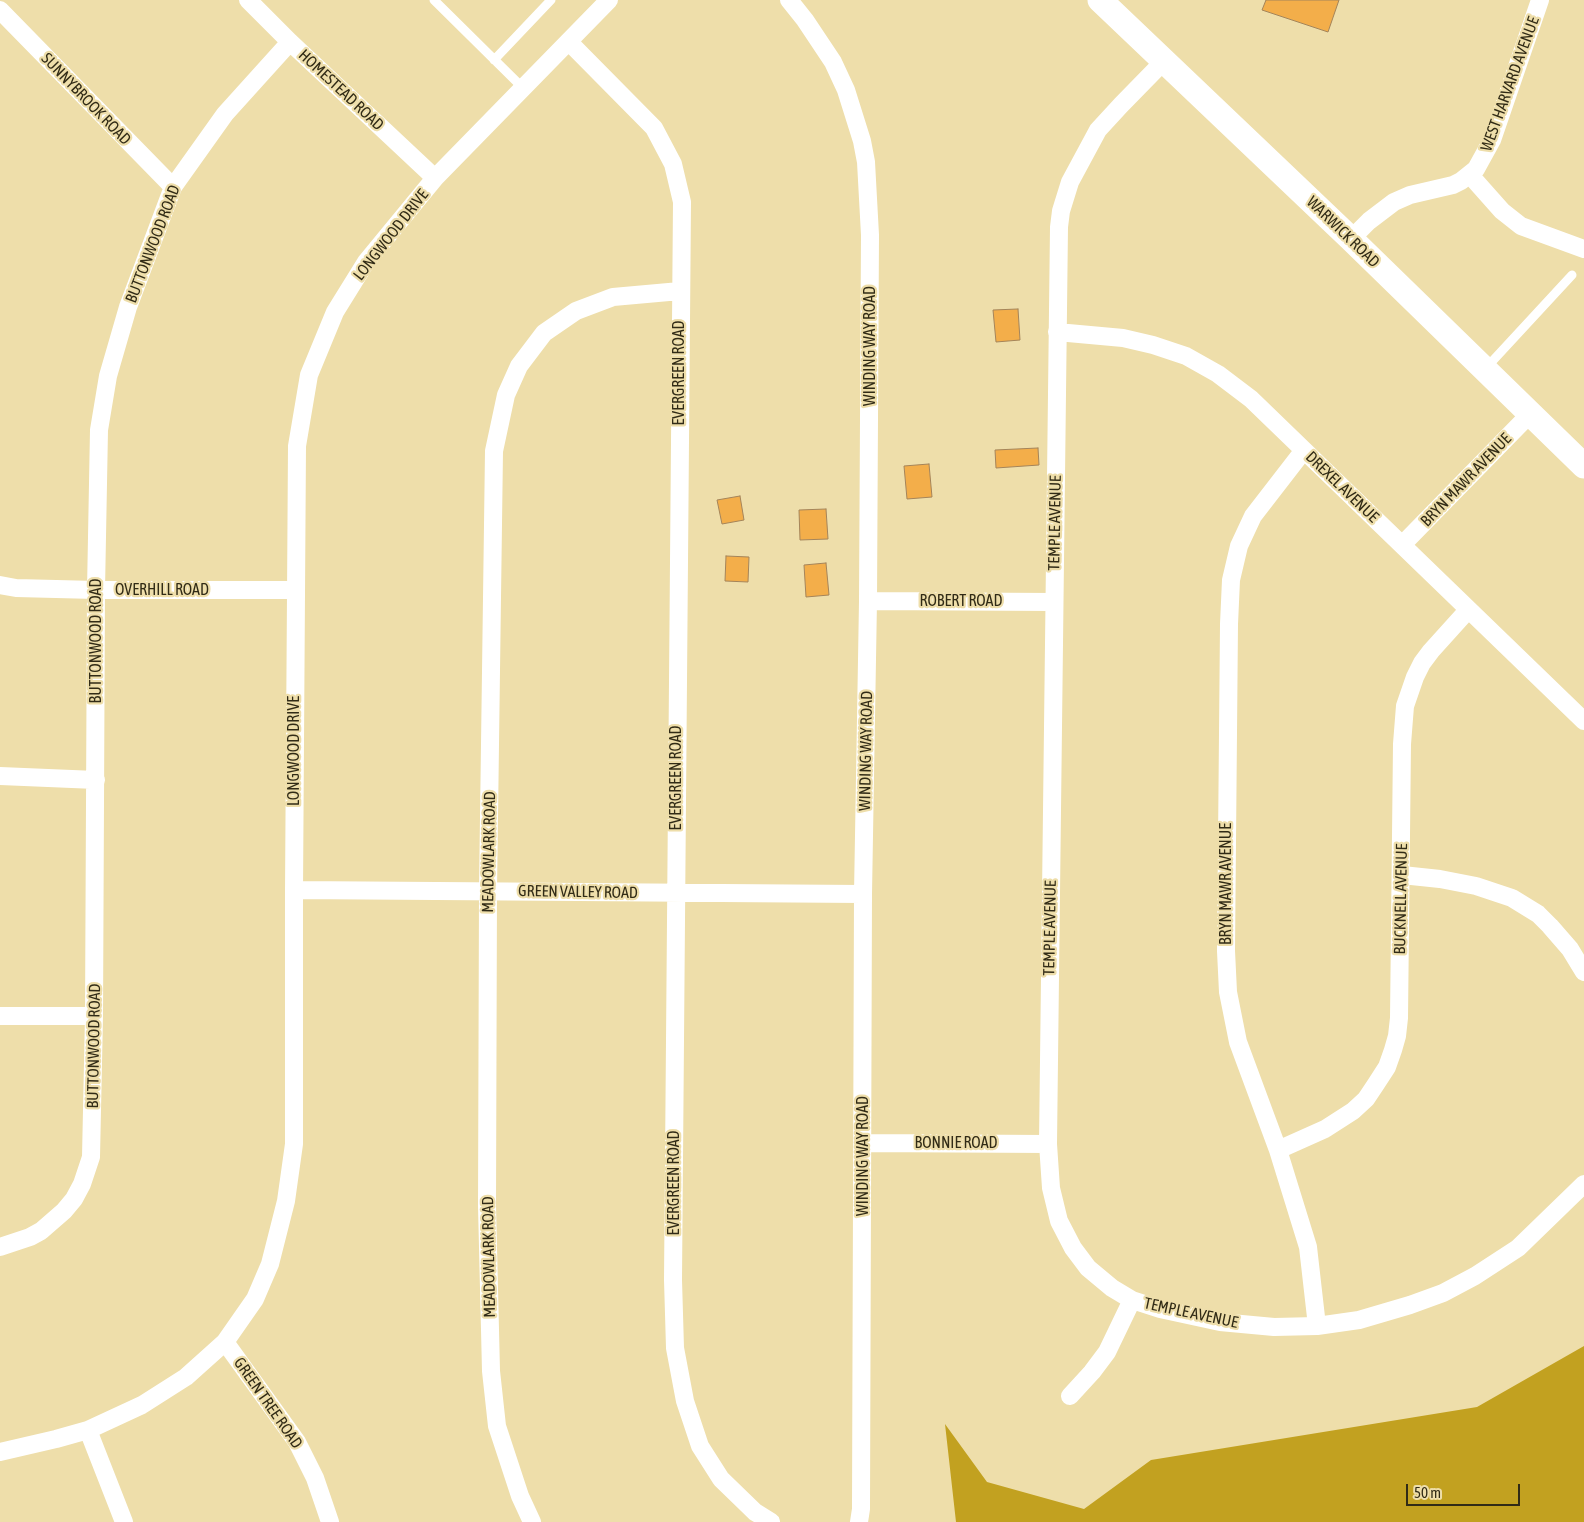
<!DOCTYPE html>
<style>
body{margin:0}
#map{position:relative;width:1584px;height:1522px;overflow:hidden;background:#eedeaa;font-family:"Asap Condensed",sans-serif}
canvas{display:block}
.scale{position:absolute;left:1406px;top:1484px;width:114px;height:22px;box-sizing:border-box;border:2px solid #312b16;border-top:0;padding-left:6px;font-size:15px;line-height:18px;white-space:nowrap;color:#312b16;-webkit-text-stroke:4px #eedeaa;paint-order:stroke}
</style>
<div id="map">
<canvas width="1584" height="1522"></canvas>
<div class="scale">50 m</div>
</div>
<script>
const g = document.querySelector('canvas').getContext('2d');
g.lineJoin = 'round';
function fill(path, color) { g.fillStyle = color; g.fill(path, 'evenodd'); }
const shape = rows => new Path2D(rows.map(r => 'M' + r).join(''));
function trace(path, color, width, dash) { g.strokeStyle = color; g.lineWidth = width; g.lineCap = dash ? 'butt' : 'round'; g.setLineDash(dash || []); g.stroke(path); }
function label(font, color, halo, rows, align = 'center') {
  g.font = font + ' "Asap Condensed",sans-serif'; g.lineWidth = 4.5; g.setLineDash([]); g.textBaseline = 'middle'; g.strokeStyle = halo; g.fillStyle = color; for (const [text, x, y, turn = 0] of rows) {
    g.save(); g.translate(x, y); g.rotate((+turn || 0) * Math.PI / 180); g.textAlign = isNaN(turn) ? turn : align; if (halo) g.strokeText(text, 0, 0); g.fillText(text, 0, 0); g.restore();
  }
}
fill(shape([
 [1584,1346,1584,1522,956,1522,945,1424,987,1482,1084,1509,1151,1460,1477,1407]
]), '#c2a120');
const building = shape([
 [1266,0,1339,0,1328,32,1262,10,1266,0],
 [1018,309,1020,340,996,342,993,310,1018,309],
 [1038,448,1039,465,996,468,995,450,1038,448],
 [929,464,932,497,907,499,904,466,929,464],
 [740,496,744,520,722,524,717,500,740,496],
 [826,509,828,539,800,540,799,510,826,509],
 [726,556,749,557,748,582,725,581,726,556],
 [826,563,829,595,806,597,804,565,826,563]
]);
fill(building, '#f3ae4a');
trace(building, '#a4845a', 1);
trace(shape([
 [434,0,523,88],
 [494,60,551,0],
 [1486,368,1572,275]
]), '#fff', 9);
trace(shape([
 [248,0,290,42,435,178],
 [789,0,805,20,833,62,846,90,862,141,866,162,870,235,868,601,863,894,861,1509,859,1522],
 [0,10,173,187],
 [569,42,654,128,673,164,682,202,673,1280,675,1348,685,1401,700,1446,721,1479,755,1512,771,1522],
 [1164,61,1121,105,1098,130,1070,182,1061,211,1059,227,1048,1144,1051,1188,1059,1221,1073,1248,1088,1268,1112,1288,1132,1300,1160,1309,1220,1322,1274,1327,1317,1326,1359,1320,1410,1305,1443,1293,1475,1276,1518,1248,1584,1184],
 [1470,175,1502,211,1521,226,1584,249],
 [1351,239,1369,221,1394,202,1410,195,1453,185,1461,181,1476,169,1492,140,1540,0],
 [1057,332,1123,338,1153,345,1186,356,1218,374,1251,399,1584,721],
 [1304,450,1253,516,1239,546,1231,580,1229,624,1226,951,1228,992,1238,1042,1278,1150,1308,1247,1317,1326],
 [1402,545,1530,414],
 [0,585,16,588,96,590,295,590],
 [868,601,1054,602],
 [0,776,96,780],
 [1402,875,1440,879,1476,886,1512,898,1538,914,1550,926,1570,949,1584,972],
 [294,890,863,894],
 [0,1016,94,1016],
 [863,1143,1048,1144],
 [1278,1150,1325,1129,1353,1111,1366,1099,1376,1084,1387,1067,1393,1050,1397,1036,1399,1018,1402,744,1405,706,1415,677,1422,663,1431,651,1468,610],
 [0,1247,30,1237,41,1231,64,1211,74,1199,82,1184,91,1157,94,1016,96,590,99,430,108,376,128,307,173,187,225,114,290,42],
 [225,1342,297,1442,315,1478,330,1522],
 [1070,1396,1092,1372,1107,1352,1132,1300],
 [88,1430,124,1522],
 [0,1452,56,1439,88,1430,142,1405,186,1377,225,1342,255,1299,270,1264,286,1201,294,1144,294,890,297,446,309,375,335,312,366,262,435,178,609,0],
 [532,1522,520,1496,497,1426,491,1371,487,1206,488,891,494,451,506,395,519,366,544,333,576,311,613,297,680,291]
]), '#fff', 18);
trace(shape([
 [1100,0,1351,239,1584,466]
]), '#fff', 25);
label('16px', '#312b16', '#eedeaa', [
 ["WEST HARVARD AVENUE",1510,84,-70],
 ["HOMESTEAD ROAD",341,90,43],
 ["SUNNYBROOK ROAD",86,99,46],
 ["WARWICK ROAD",1343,232,44],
 ["LONGWOOD DRIVE",391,235,-52],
 ["BUTTONWOOD ROAD",153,244,-69],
 ["WINDING WAY ROAD",870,346,-90],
 ["EVERGREEN ROAD",679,373,-90],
 ["BRYN MAWR AVENUE",1466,480,-46],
 ["DREXEL AVENUE",1342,487,44],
 ["TEMPLE AVENUE",1055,523,-89],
 ["OVERHILL ROAD",162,590],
 ["ROBERT ROAD",961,601],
 ["BUTTONWOOD ROAD",96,641,-90],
 ["LONGWOOD DRIVE",294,751,-90],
 ["WINDING WAY ROAD",866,751,-89],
 ["EVERGREEN ROAD",676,778,-90],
 ["MEADOWLARK ROAD",489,852,-89],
 ["BRYN MAWR AVENUE",1226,884,-90],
 ["GREEN VALLEY ROAD",578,892,1],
 ["BUCKNELL AVENUE",1401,899,-89],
 ["TEMPLE AVENUE",1050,928,-89],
 ["BUTTONWOOD ROAD",94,1046,-89],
 ["BONNIE ROAD",956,1143],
 ["WINDING WAY ROAD",863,1156,-90],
 ["EVERGREEN ROAD",674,1183,-90],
 ["MEADOWLARK ROAD",489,1257,-91],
 ["TEMPLE AVENUE",1191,1313,12],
 ["GREEN TREE ROAD",268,1403,55]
]);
</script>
